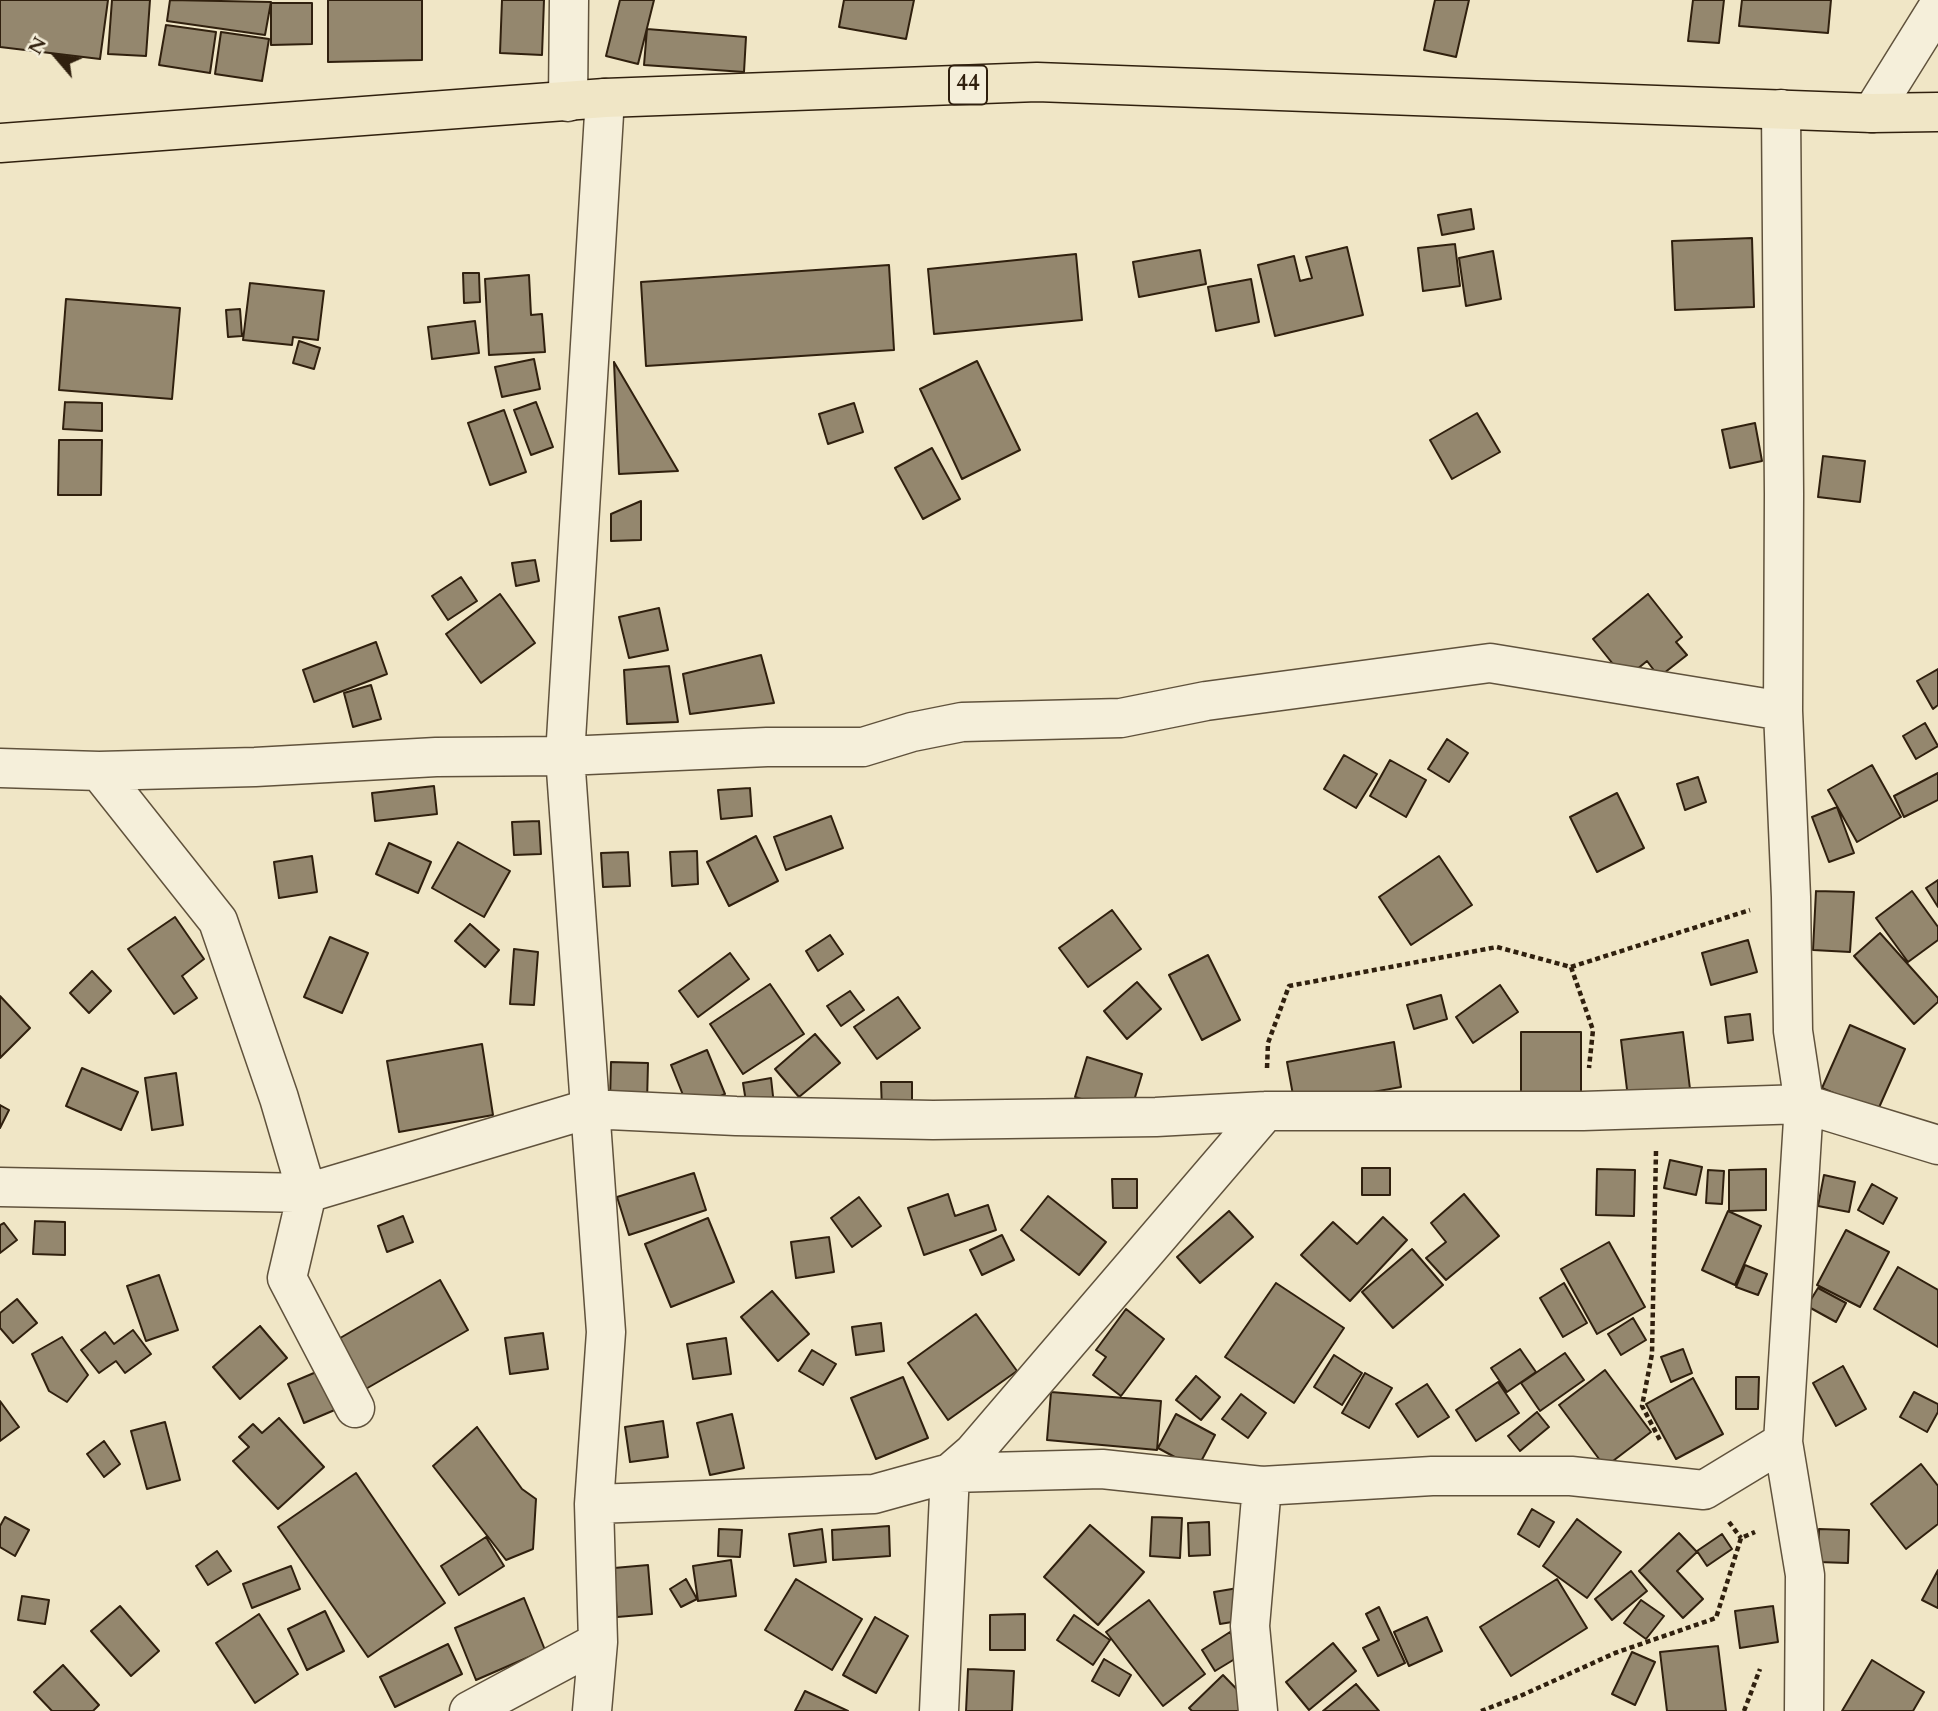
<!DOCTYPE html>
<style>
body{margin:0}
#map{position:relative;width:1938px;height:1711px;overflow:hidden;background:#f0e6c6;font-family:Cardo,serif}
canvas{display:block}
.north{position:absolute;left:21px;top:21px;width:70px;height:70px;-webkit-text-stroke:5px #f5efda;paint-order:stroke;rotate:299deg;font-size:19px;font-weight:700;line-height:28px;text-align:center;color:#30200e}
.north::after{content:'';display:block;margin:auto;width:24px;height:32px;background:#30200e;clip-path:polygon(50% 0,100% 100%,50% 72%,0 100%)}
</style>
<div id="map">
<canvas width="1938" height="1711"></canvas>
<div class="north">N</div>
</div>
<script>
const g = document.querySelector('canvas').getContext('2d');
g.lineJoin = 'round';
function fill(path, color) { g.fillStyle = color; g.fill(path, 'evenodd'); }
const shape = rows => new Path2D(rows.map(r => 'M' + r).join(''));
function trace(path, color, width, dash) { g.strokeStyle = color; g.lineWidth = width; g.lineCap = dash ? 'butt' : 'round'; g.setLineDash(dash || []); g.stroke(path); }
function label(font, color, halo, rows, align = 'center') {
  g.font = font + ' Cardo,serif'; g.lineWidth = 6; g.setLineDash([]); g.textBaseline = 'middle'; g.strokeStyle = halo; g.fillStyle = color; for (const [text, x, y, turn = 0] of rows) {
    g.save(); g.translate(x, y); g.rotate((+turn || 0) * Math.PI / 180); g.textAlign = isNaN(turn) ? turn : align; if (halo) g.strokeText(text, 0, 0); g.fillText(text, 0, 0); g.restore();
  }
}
const building = shape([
 [0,0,108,0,100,59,0,47,0,0],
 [112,0,150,0,146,56,108,54,112,0],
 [170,0,271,2,265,35,167,21,170,0],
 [328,0,422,0,422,60,328,62,328,0],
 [502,0,544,0,542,55,500,53,502,0],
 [620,0,654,0,638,64,606,56,620,0],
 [844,0,914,0,906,39,839,27,844,0],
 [1435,0,1469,0,1456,57,1424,50,1435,0],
 [1693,0,1724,0,1719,43,1688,41,1693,0],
 [1742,0,1831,0,1828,33,1739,26,1742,0],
 [271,3,312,3,312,44,271,45,271,3],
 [166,25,216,32,210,73,159,65,166,25],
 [647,29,746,37,744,72,644,65,647,29],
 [221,32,269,39,262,81,215,74,221,32],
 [1471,209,1474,229,1442,235,1438,215,1471,209],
 [1752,238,1754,307,1675,310,1672,241,1752,238],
 [1455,244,1460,286,1423,291,1418,248,1455,244],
 [1347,247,1363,315,1275,336,1258,265,1294,256,1300,281,1312,278,1306,257,1347,247],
 [1200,250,1206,284,1139,297,1133,262,1200,250],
 [1493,251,1501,299,1466,306,1459,258,1493,251],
 [1076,254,1082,320,934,334,928,269,1076,254],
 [889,265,894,350,646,366,641,282,889,265],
 [463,273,479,273,480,302,464,303,463,273],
 [529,275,531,315,542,314,545,352,489,355,485,279,529,275],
 [1251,279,1259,322,1216,331,1208,287,1251,279],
 [250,283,324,291,318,340,293,337,292,345,243,340,250,283],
 [66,299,180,308,172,399,59,390,66,299],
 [240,309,242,336,228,337,226,310,240,309],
 [475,321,479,353,432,359,428,327,475,321],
 [299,341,320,348,314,369,293,363,299,341],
 [534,359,540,389,502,397,495,367,534,359],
 [977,361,1020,450,962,479,920,389,977,361],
 [614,362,678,471,619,474,614,362],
 [65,402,102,403,102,431,63,429,65,402],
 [536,402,553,447,531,455,514,410,536,402],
 [854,403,863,432,828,444,819,414,854,403],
 [504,410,526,472,490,485,468,423,504,410],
 [1477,413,1500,452,1452,479,1430,440,1477,413],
 [1755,423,1762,461,1730,468,1722,430,1755,423],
 [59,440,102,440,101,495,58,495,59,440],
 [932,448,960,499,923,519,895,468,932,448],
 [1823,456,1865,461,1860,502,1818,497,1823,456],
 [641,501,641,540,611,541,611,514,641,501],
 [535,560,539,581,516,586,512,563,535,560],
 [461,577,477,601,448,620,432,596,461,577],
 [500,594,535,643,481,683,446,634,500,594],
 [1648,594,1682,637,1676,642,1687,655,1659,677,1647,661,1625,679,1593,639,1648,594],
 [659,608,668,650,629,658,619,617,659,608],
 [376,642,387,674,314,702,303,670,376,642],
 [761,655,774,703,690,714,683,674,761,655],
 [669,666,678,722,627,724,624,670,669,666],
 [1938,669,1938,705,1933,709,1917,681,1938,669],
 [371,685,381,719,353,727,344,693,371,685],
 [1925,723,1938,746,1916,759,1903,736,1925,723],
 [1447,739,1468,753,1449,782,1428,769,1447,739],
 [1344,755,1377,774,1356,808,1324,789,1344,755],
 [1390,760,1426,780,1406,817,1370,796,1390,760],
 [1872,765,1901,817,1857,842,1828,790,1872,765],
 [1938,773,1938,800,1904,817,1894,796,1938,773],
 [1698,777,1706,802,1685,810,1677,784,1698,777],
 [434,786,437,814,375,821,372,793,434,786],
 [750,788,752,816,721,819,718,790,750,788],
 [1617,793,1644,848,1597,872,1570,817,1617,793],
 [1837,807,1854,853,1829,862,1812,817,1837,807],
 [831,816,843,848,786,870,774,837,831,816],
 [539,821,541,854,514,855,512,822,539,821],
 [756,836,778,881,729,906,707,862,756,836],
 [458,842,510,871,484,917,432,888,458,842],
 [389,843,431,862,418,893,376,874,389,843],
 [697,851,698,884,672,886,670,852,697,851],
 [628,852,630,886,603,887,601,853,628,852],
 [312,856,317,892,279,898,274,862,312,856],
 [1439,856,1472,905,1411,945,1379,897,1439,856],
 [1938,880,1938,907,1926,888,1938,880],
 [1816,891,1854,892,1850,952,1813,950,1816,891],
 [1912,891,1938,927,1938,940,1908,962,1876,918,1912,891],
 [1112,910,1141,949,1088,987,1059,948,1112,910],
 [175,917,204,959,182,976,197,998,174,1014,128,949,175,917],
 [470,924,499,950,485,967,455,941,470,924],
 [1880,933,1938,998,1938,1002,1914,1024,1854,956,1880,933],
 [830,935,843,954,818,971,806,951,830,935],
 [330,937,368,953,342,1013,304,997,330,937],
 [1748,940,1757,972,1711,985,1702,953,1748,940],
 [514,949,538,952,534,1005,510,1004,514,949],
 [730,953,749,979,698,1017,679,991,730,953],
 [1208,955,1240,1020,1202,1040,1169,975,1208,955],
 [92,971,111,991,89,1013,70,993,92,971],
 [1137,982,1161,1009,1127,1039,1104,1011,1137,982],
 [770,984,804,1034,743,1074,710,1024,770,984],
 [1500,985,1518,1012,1473,1043,1456,1017,1500,985],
 [850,991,864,1010,841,1026,827,1006,850,991],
 [1441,995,1447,1019,1414,1029,1407,1005,1441,995],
 [0,996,30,1028,0,1058,0,996],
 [898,997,920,1028,877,1059,854,1027,898,997],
 [1750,1014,1753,1040,1728,1043,1725,1017,1750,1014],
 [1850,1025,1905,1049,1877,1112,1822,1088,1850,1025],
 [1521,1032,1581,1032,1581,1092,1521,1093,1521,1032],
 [1683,1032,1691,1097,1629,1106,1621,1040,1683,1032],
 [815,1034,840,1063,799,1097,775,1069,815,1034],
 [1394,1042,1401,1087,1295,1106,1287,1062,1394,1042],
 [482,1044,493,1115,399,1132,387,1061,482,1044],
 [707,1050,725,1094,689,1110,671,1065,707,1050],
 [1087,1057,1142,1074,1130,1114,1075,1097,1087,1057],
 [611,1062,648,1063,647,1102,610,1101,611,1062],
 [82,1068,138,1092,121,1130,66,1106,82,1068],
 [176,1073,183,1125,152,1130,145,1078,176,1073],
 [771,1078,774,1105,747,1108,743,1083,771,1078],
 [881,1082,912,1082,912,1111,882,1111,881,1082],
 [0,1105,9,1110,0,1128,0,1105],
 [1670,1160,1702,1167,1696,1195,1664,1188,1670,1160],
 [1362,1168,1390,1168,1390,1195,1362,1195,1362,1168],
 [1597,1169,1635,1170,1634,1216,1596,1215,1597,1169],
 [1766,1169,1766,1210,1729,1211,1729,1170,1766,1169],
 [1708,1170,1724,1171,1722,1204,1706,1203,1708,1170],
 [694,1173,706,1210,629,1235,617,1197,694,1173],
 [1824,1175,1855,1182,1849,1212,1818,1206,1824,1175],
 [1112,1179,1137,1179,1137,1208,1113,1208,1112,1179],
 [1872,1184,1897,1198,1883,1224,1858,1210,1872,1184],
 [948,1194,955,1216,988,1205,996,1230,924,1255,908,1208,948,1194],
 [1464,1194,1499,1236,1446,1280,1426,1258,1446,1242,1431,1223,1464,1194],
 [1048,1196,1106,1242,1079,1275,1021,1230,1048,1196],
 [859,1197,881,1226,852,1247,831,1218,859,1197],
 [1229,1211,1253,1237,1200,1283,1177,1257,1229,1211],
 [1728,1211,1761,1226,1735,1285,1702,1270,1728,1211],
 [403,1216,413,1242,387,1252,378,1226,403,1216],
 [1383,1217,1407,1240,1350,1301,1301,1255,1333,1222,1357,1244,1383,1217],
 [708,1218,734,1282,671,1307,645,1244,708,1218],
 [35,1221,65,1222,65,1255,33,1254,35,1221],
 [4,1223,17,1240,0,1253,0,1225,4,1223],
 [1846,1230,1889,1252,1860,1307,1817,1285,1846,1230],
 [1002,1235,1014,1260,982,1275,970,1250,1002,1235],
 [829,1237,834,1272,796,1278,791,1242,829,1237],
 [1609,1242,1645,1307,1597,1334,1561,1269,1609,1242],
 [1412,1249,1443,1285,1393,1328,1362,1292,1412,1249],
 [1745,1265,1767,1274,1758,1295,1736,1287,1745,1265],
 [1898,1267,1938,1290,1938,1347,1874,1309,1898,1267],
 [159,1275,178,1330,146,1341,127,1286,159,1275],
 [440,1280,468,1330,364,1390,335,1341,440,1280],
 [1276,1283,1344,1328,1294,1403,1225,1357,1276,1283],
 [1564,1283,1587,1323,1563,1337,1540,1298,1564,1283],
 [1818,1288,1846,1303,1836,1322,1807,1306,1818,1288],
 [772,1291,809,1334,778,1361,741,1317,772,1291],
 [17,1299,37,1323,13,1343,0,1328,0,1313,17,1299],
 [1126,1309,1164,1339,1121,1396,1093,1375,1106,1357,1096,1350,1126,1309],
 [976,1314,1017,1371,948,1420,908,1363,976,1314],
 [1633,1318,1646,1340,1621,1355,1608,1334,1633,1318],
 [881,1323,884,1351,856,1355,852,1327,881,1323],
 [260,1326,287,1358,240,1399,213,1367,260,1326],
 [133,1330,151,1354,125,1373,116,1361,99,1373,81,1350,105,1332,114,1344,133,1330],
 [543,1333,548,1369,510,1374,505,1338,543,1333],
 [62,1337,88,1375,67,1402,49,1391,32,1354,62,1337],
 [726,1338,731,1374,693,1379,687,1344,726,1338],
 [1520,1349,1536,1372,1507,1392,1491,1368,1520,1349],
 [1683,1349,1692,1373,1671,1382,1661,1357,1683,1349],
 [812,1350,836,1364,823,1385,799,1371,812,1350],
 [1565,1353,1584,1380,1540,1411,1521,1383,1565,1353],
 [1334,1355,1362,1373,1342,1405,1314,1387,1334,1355],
 [1843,1366,1866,1409,1836,1426,1813,1383,1843,1366],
 [321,1370,337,1409,304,1423,288,1384,321,1370],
 [1605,1370,1651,1432,1605,1467,1559,1405,1605,1370],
 [1365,1373,1392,1388,1369,1428,1342,1413,1365,1373],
 [1196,1376,1220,1397,1201,1420,1176,1400,1196,1376],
 [903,1377,928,1438,876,1459,851,1398,903,1377],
 [1736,1377,1759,1377,1758,1409,1736,1409,1736,1377],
 [1693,1378,1723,1434,1676,1459,1646,1404,1693,1378],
 [1498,1382,1519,1413,1476,1441,1456,1410,1498,1382],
 [1427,1384,1449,1417,1418,1437,1396,1404,1427,1384],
 [1051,1392,1161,1401,1157,1450,1047,1440,1051,1392],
 [1914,1392,1938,1404,1938,1412,1927,1432,1900,1417,1914,1392],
 [1241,1394,1266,1413,1248,1438,1222,1419,1241,1394],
 [0,1401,19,1427,0,1441,0,1401],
 [1537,1412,1549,1427,1520,1451,1508,1436,1537,1412],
 [732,1414,744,1468,710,1475,697,1423,732,1414],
 [1176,1414,1215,1435,1197,1469,1158,1448,1176,1414],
 [279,1418,324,1467,278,1509,233,1461,249,1447,239,1437,253,1424,262,1433,279,1418],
 [663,1421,668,1457,630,1462,625,1427,663,1421],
 [165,1422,180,1480,147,1489,131,1431,165,1422],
 [477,1427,522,1489,536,1499,533,1549,506,1560,433,1466,477,1427],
 [104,1441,120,1464,104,1477,87,1454,104,1441],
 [1921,1464,1938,1486,1938,1524,1906,1549,1871,1504,1921,1464],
 [356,1473,445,1603,368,1657,278,1527,356,1473],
 [1532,1509,1554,1522,1539,1547,1518,1534,1532,1509],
 [5,1517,29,1530,15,1556,0,1547,0,1526,5,1517],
 [1152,1517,1182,1518,1180,1558,1150,1556,1152,1517],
 [1577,1519,1621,1552,1587,1598,1543,1566,1577,1519],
 [1209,1522,1210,1555,1189,1556,1188,1523,1209,1522],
 [1090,1525,1144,1572,1098,1625,1044,1577,1090,1525],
 [889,1526,890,1556,833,1560,832,1530,889,1526],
 [719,1529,742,1530,740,1557,718,1556,719,1529],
 [822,1529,826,1562,794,1566,789,1534,822,1529],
 [1819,1529,1849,1530,1848,1563,1818,1562,1819,1529],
 [1679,1533,1697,1552,1677,1571,1703,1599,1683,1618,1639,1571,1679,1533],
 [1722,1534,1732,1549,1707,1566,1697,1551,1722,1534],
 [486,1537,504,1566,459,1595,441,1566,486,1537],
 [217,1551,231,1571,208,1585,196,1566,217,1551],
 [731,1560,736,1596,698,1601,693,1566,731,1560],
 [648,1565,652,1614,617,1617,614,1568,648,1565],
 [291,1566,300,1589,252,1608,243,1584,291,1566],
 [1938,1570,1938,1608,1922,1600,1938,1570],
 [1631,1571,1647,1591,1612,1620,1595,1599,1631,1571],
 [686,1579,697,1599,681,1607,670,1589,686,1579],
 [796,1579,862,1619,832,1670,765,1630,796,1579],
 [1557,1579,1587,1628,1511,1676,1480,1627,1557,1579],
 [1238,1588,1244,1620,1220,1624,1214,1592,1238,1588],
 [22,1596,49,1600,45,1624,18,1620,22,1596],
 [524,1598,545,1650,476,1680,455,1628,524,1598],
 [1149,1600,1205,1674,1163,1706,1106,1632,1149,1600],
 [1641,1600,1664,1616,1646,1639,1624,1623,1641,1600],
 [120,1606,159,1651,131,1676,91,1631,120,1606],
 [1773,1606,1778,1642,1740,1648,1735,1611,1773,1606],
 [1379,1607,1405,1663,1378,1676,1363,1648,1379,1640,1366,1614,1379,1607],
 [325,1611,344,1651,307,1670,288,1629,325,1611],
 [259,1614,298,1674,255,1703,216,1643,259,1614],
 [1025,1614,1025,1650,990,1650,990,1615,1025,1614],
 [1074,1615,1110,1640,1093,1665,1057,1640,1074,1615],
 [875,1617,908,1636,876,1693,843,1675,875,1617],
 [1427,1617,1442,1651,1409,1666,1394,1632,1427,1617],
 [1230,1632,1243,1654,1215,1671,1202,1650,1230,1632],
 [1333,1643,1356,1671,1309,1710,1286,1682,1333,1643],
 [448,1644,462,1674,395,1707,380,1677,448,1644],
 [1718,1646,1726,1711,1667,1711,1660,1652,1718,1646],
 [1632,1652,1655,1662,1635,1705,1612,1694,1632,1652],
 [1104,1659,1131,1675,1119,1696,1092,1681,1104,1659],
 [1872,1660,1924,1692,1913,1711,1842,1711,1872,1660],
 [63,1665,99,1705,93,1711,52,1711,34,1692,63,1665],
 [968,1669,1014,1671,1012,1711,966,1711,968,1669],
 [1223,1675,1254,1707,1249,1711,1192,1711,1189,1708,1223,1675],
 [1356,1684,1379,1711,1323,1711,1356,1684],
 [805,1691,848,1711,795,1711,805,1691]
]);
fill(building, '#94876e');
trace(building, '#30200e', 2);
const minor = shape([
 [568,102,569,0],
 [1781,109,1784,494,1783,711,1791,897,1793,1031,1804,1104,1938,1145],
 [1872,113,1938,7],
 [0,768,99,771,255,767,436,757,565,756,767,747,863,747,912,732,962,722,1121,718,1206,701,1490,663,1783,711],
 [99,771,218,921,279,1098,307,1193,287,1278,355,1408],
 [0,1187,307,1193,588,1109,736,1116,933,1120,1156,1117,1266,1111,1583,1111,1804,1104,1783,1442,1805,1575,1804,1711],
 [594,1504,606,1332,565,756,605,98],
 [469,1711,598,1642,594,1504,874,1494,950,1473,973,1453,1266,1111],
 [592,1711,598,1642],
 [939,1711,950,1473,1102,1469,1262,1486,1432,1476,1571,1476,1704,1490,1783,1442],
 [1258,1711,1250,1626,1262,1486]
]);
const major = shape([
 [0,143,605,98,1037,82,1872,113,1938,112]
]);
trace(minor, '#60523c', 41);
trace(major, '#30200e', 41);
trace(shape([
 [1571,967,1593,1030,1589,1068],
 [1267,1068,1268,1043,1289,986,1497,947,1571,967,1750,910],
 [1656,1151,1652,1354,1642,1406,1661,1442],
 [1729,1522,1741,1538],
 [1481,1711,1518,1697,1615,1653,1716,1618,1741,1538,1755,1532],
 [1744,1711,1760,1669]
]), '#30200e', 4.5, [5, 3.5]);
trace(minor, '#f5efda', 38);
trace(major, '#f0e6c6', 38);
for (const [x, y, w] of [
 [968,85,38]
]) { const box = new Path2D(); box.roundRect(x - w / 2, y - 19.5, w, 39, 5); g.fillStyle = '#f5efda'; g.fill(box); trace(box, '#30200e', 2); }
label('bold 23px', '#30200e', null, [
 ["44",968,85]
]);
</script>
